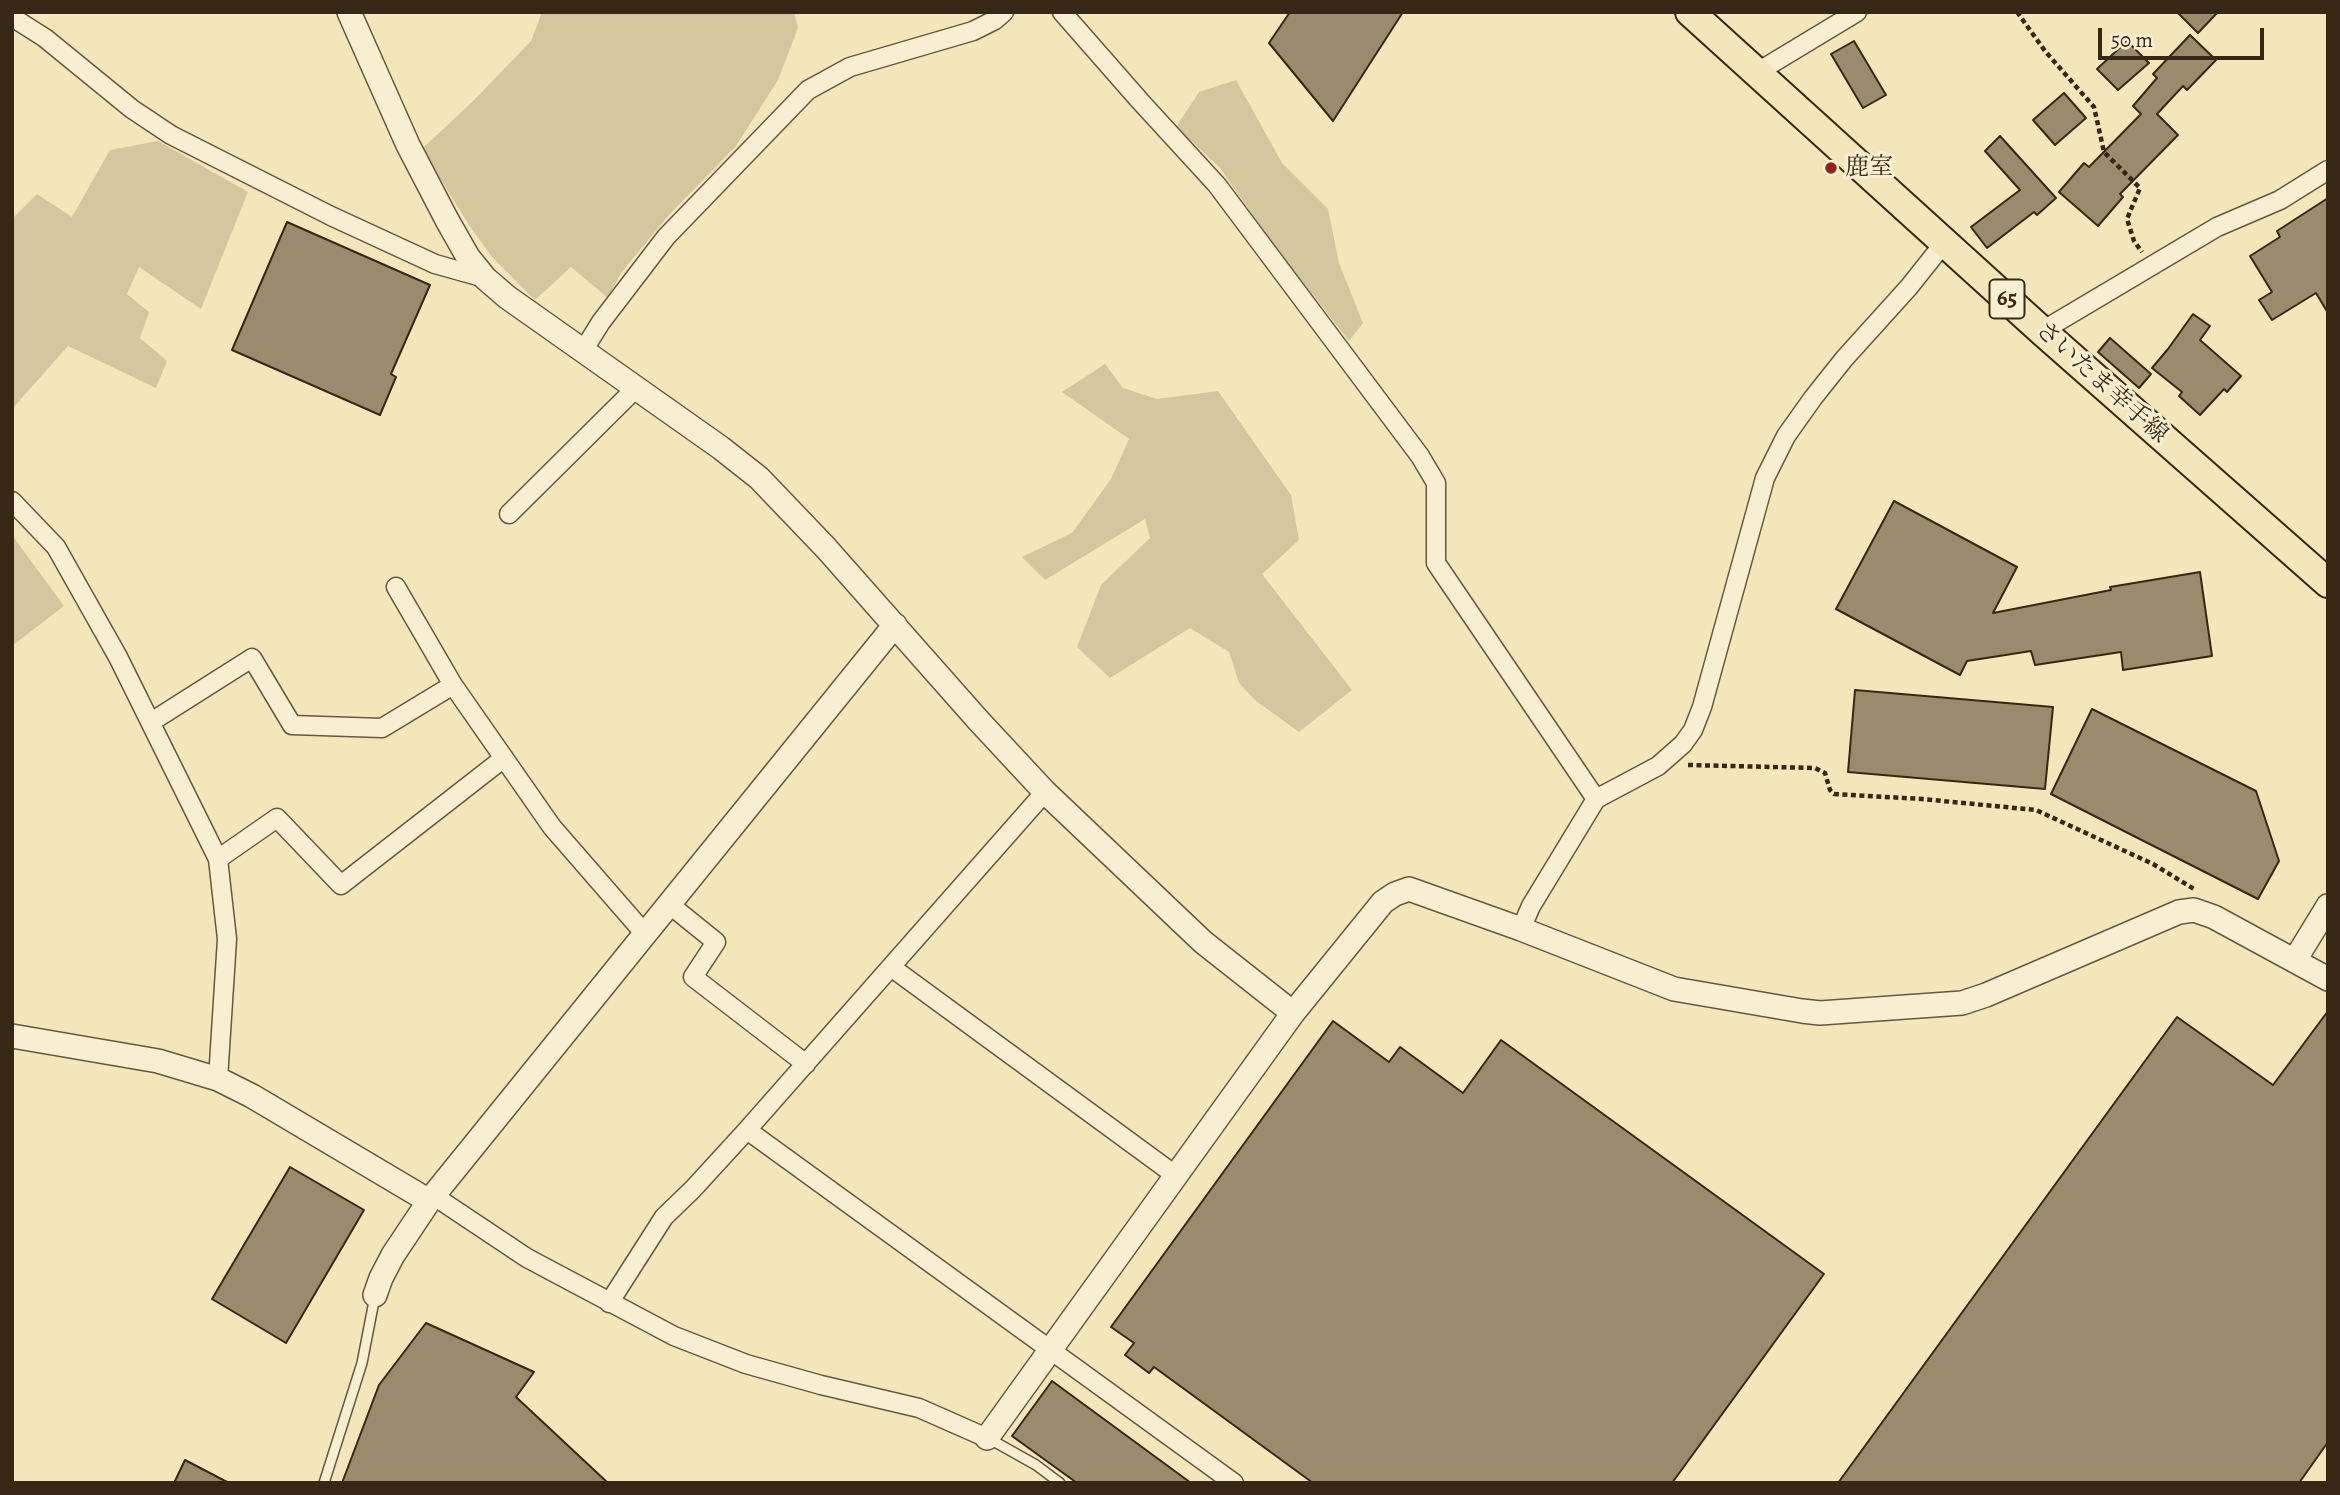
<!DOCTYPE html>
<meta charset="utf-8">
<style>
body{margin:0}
#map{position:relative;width:2340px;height:1495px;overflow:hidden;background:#f4e6bb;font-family:Alegreya,serif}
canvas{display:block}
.frame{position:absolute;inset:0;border:14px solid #372815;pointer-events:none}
.scale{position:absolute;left:2098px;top:28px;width:166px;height:32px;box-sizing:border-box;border:4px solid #372815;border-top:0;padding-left:9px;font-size:21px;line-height:24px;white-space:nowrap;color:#372815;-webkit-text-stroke:5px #f8efd3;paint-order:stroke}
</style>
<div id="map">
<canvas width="2340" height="1495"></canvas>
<div class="frame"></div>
<div class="scale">50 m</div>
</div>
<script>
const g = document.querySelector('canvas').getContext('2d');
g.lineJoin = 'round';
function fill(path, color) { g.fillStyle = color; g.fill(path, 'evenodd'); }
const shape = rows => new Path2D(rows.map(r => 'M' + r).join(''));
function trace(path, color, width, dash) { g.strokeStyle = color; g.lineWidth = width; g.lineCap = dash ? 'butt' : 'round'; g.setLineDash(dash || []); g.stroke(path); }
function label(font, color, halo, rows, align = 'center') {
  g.font = font + ' Alegreya,"Noto Serif JP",serif'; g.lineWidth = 6; g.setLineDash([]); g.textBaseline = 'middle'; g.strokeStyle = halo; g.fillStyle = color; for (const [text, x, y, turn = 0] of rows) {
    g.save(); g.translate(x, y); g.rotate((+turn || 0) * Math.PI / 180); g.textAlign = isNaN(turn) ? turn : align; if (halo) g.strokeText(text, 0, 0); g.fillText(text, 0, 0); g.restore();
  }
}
fill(shape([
 [542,12,794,12,798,28,778,80,736,146,669,215,621,273,608,298,571,267,535,300,492,257,469,225,422,149,474,100,531,41],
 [1236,80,1282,163,1328,209,1339,263,1363,323,1349,341,1270,240,1220,168,1176,127,1199,92],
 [158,141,248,192,201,309,139,267,127,294,149,312,140,338,167,361,156,388,68,346,12,409,12,219,37,194,72,217,110,150],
 [1105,364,1123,388,1157,399,1218,391,1291,495,1299,540,1262,574,1352,690,1299,732,1256,701,1239,683,1229,652,1190,628,1110,678,1077,647,1101,585,1150,538,1145,519,1045,580,1022,557,1072,533,1111,479,1129,439,1062,392],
 [12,535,64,606,12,646]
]), '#d4c69f');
const building = shape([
 [1290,12,1403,12,1333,121,1269,43,1290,12],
 [2177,12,2218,12,2198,33,2177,12],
 [2190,35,2216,60,2187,90,2183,86,2157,114,2178,135,2120,194,2123,197,2098,226,2059,192,2084,163,2089,167,2141,114,2133,106,2157,78,2153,74,2190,35],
 [1854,41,1886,95,1863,108,1831,54,1854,41],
 [2127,41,2149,63,2118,90,2097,69,2127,41],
 [2064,93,2086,118,2055,145,2033,120,2064,93],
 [2000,136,2056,198,2037,215,2034,212,1987,248,1971,227,2020,190,1985,151,2000,136],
 [2328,198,2328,313,2316,293,2272,320,2259,300,2272,292,2250,256,2280,237,2277,231,2328,198],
 [287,222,430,285,391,374,396,377,380,415,232,350,287,222],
 [2193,314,2210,326,2200,340,2241,376,2227,392,2224,389,2200,415,2179,396,2182,392,2152,368,2168,349,2193,314],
 [2110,338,2151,374,2139,388,2098,352,2110,338],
 [1894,501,2017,567,1993,613,2111,590,2110,587,2200,572,2212,656,2123,670,2121,652,2035,665,2031,651,1967,661,1960,675,1836,609,1894,501],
 [1855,690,2053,707,2045,789,1848,772,1855,690],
 [2092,709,2256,791,2279,861,2258,899,2051,794,2092,709],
 [2328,1011,2328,1442,2299,1483,1838,1483,2177,1017,2273,1085,2328,1011],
 [1333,1021,1389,1062,1400,1047,1463,1093,1501,1040,1824,1274,1672,1483,1313,1483,1154,1367,1149,1373,1125,1355,1134,1343,1111,1327,1333,1021],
 [290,1167,364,1210,286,1343,212,1299,290,1167],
 [426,1323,534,1372,516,1397,608,1483,342,1483,379,1385,426,1323],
 [1052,1381,1191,1483,1077,1483,1012,1436,1052,1381],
 [185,1460,229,1483,174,1483,185,1460]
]);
fill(building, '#998b6b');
trace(building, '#372815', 2);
const service = shape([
 [988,1438,1036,1465,1060,1483],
 [324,1483,362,1363,375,1296]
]);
const minor = shape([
 [1062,12,1140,101,1217,185,1420,456,1436,483,1436,563,1596,799],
 [12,17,45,38,132,109,171,135,331,216,435,264,485,278],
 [1756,73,1857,12],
 [2042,331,2217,227,2280,200,2328,170],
 [583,351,601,322,666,237,808,90,850,67,973,31,995,20,1004,12],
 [12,501,56,547,118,657,218,859,227,939,218,1079],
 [509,514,636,388],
 [396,587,453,685,552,827,645,934],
 [151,722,252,658,292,725,382,728,453,685],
 [218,859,277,818,341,885,504,758],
 [669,904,716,942,693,977,806,1064],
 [1521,929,1531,906,1596,799,1658,766,1683,744,1693,730,1702,707,1765,478,1786,436,1813,398,1844,359,1909,287,1944,243],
 [891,967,1175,1175],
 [747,1130,1234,1483],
 [434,1196,527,1258,674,1336,746,1364,821,1385,919,1408,987,1438],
 [609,1303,664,1217,693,1189,747,1130,1045,792]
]);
const tertiary = shape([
 [349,12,408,145,447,220,468,257,485,278,507,297,721,448,759,478,826,548,978,720,1045,792,1203,942,1293,1013],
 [2295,960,2328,906],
 [12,1036,158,1061,218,1079,252,1096,429,1201],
 [375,1295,381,1278,393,1255,429,1201,895,625],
 [987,1438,1293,1013,1383,902,1395,894,1409,889,1521,929,1674,989,1802,1011,1820,1013,1962,1003,1986,995,2179,912,2194,910,2214,917,2328,979]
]);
const primary = shape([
 [1690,12,2042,331,2328,583]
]);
trace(service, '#66583e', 12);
trace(minor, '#66583e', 21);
trace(tertiary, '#66583e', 26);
trace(primary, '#372815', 32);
trace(shape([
 [2017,12,2045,51,2094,107,2104,152,2140,188,2127,219,2134,241,2142,252],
 [1688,765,1815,768,1825,773,1830,790,1834,794,1922,799,2036,810,2153,864,2194,889]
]), '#372815', 4.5, [5, 3.5]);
trace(service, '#f8efd3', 9);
trace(minor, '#f8efd3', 18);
trace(tertiary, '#f8efd3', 23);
trace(primary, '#f4e6bb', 28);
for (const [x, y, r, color] of [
 [1831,168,7,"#8f2418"]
]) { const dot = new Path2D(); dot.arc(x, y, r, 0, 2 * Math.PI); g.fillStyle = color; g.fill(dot); trace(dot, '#f8efd3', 2.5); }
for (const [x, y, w] of [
 [2007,299,35]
]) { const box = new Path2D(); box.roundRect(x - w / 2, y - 19.5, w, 39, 5); g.fillStyle = '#f8efd3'; g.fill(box); trace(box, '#372815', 2); }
label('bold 23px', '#372815', null, [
 ["65",2007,299]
]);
label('24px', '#372815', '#f8efd3', [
 ["鹿室",1845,168]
], 'left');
label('24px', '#372815', '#f8efd3', [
 ["さいたま幸手線",2101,383,42]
]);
</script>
